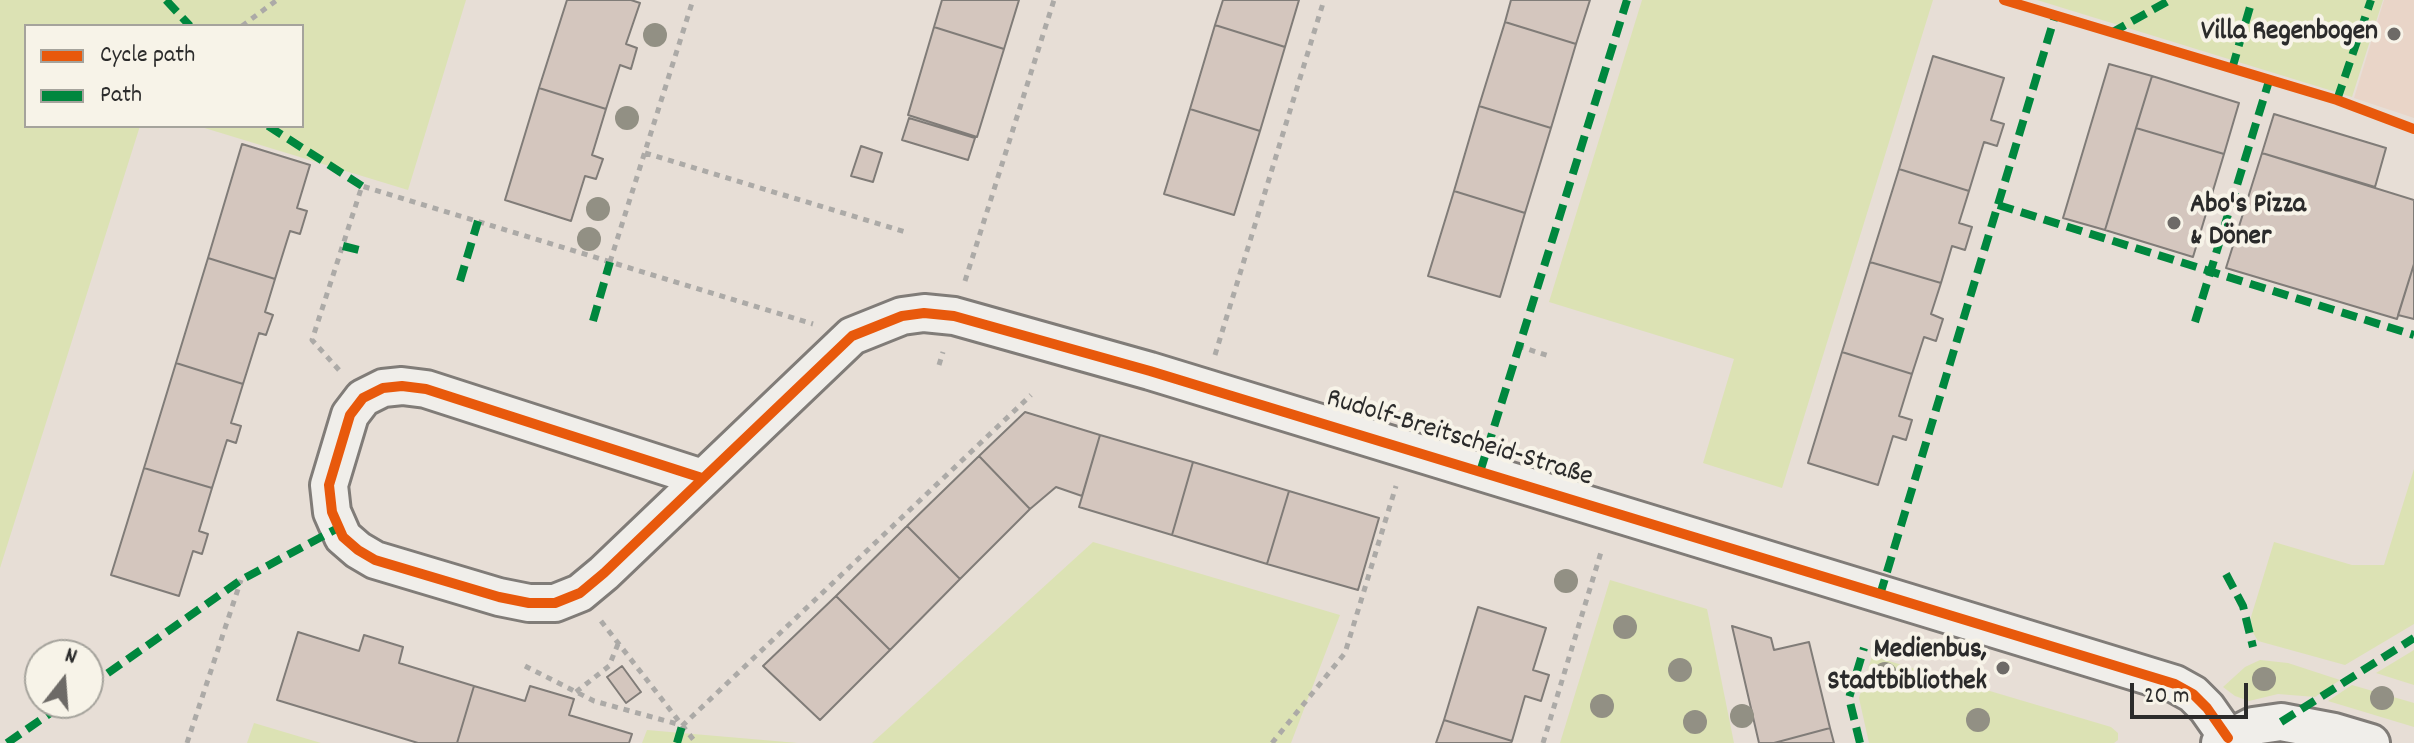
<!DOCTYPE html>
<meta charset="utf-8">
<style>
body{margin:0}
#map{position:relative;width:2414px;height:743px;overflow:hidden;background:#e7ded6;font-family:Dekko,sans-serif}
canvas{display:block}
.legend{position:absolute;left:24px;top:24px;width:280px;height:104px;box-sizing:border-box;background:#f7f3e8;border:2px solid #a5a39c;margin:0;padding:10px 14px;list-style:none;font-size:24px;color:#2b2b2b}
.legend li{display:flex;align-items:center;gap:16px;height:40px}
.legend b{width:40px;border:2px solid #a5a39c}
.north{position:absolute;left:24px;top:639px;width:80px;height:80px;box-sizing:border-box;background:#f7f3e8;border:2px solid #a5a39c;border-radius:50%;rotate:17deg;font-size:22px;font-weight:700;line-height:32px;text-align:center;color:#2b2b2b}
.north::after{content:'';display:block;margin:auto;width:28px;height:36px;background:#6d6a67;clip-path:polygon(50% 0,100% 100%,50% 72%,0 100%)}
.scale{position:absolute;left:2130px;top:683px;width:118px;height:36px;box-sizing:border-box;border:4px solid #2b2b2b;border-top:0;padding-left:10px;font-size:24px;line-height:28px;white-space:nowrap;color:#2b2b2b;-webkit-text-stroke:6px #f7f3e8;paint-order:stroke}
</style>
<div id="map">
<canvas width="2414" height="743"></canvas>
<ul class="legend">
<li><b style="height:10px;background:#e8590c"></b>Cycle path</li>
<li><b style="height:10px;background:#00873e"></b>Path</li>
</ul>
<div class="north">N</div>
<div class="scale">20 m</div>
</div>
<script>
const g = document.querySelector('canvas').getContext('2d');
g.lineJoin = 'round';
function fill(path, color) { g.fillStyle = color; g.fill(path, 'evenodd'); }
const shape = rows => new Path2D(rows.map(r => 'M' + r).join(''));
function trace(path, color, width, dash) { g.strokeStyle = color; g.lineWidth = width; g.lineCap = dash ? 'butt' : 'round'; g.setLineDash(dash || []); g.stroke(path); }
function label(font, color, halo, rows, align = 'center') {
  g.font = font + ' Dekko,sans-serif'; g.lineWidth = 8; g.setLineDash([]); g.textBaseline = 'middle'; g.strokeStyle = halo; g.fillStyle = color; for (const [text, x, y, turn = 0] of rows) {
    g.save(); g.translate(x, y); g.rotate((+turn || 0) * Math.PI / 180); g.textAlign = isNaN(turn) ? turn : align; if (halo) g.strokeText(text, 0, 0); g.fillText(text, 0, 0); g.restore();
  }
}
fill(shape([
 [2384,0,2414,0,2414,118,2354,98]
]), '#e9d5c8');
fill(shape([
 [0,0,466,0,408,190,198,126,302,126,302,26,26,26,26,126,140,126,0,568],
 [1642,0,1933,0,1782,488,1703,463,1734,359,1549,302],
 [2037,0,2383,0,2352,97],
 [2414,469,2414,624,2345,665,2258,641,2252,631,2251,617,2274,542,2352,565,2384,565],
 [1093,542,1340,615,1291,743,872,743],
 [1610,580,1707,609,1734,743,1560,743],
 [2414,650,2414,685,2376,673],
 [1872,656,2111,727,2118,733,2118,740,2114,743,1869,743,1859,698],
 [2260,660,2288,663,2340,680,2315,697,2278,694,2249,701,2235,696,2223,687,2245,667],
 [2352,685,2414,703,2414,727,2328,701],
 [254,723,321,743,247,743],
 [647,730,798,743,642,743]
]), '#dce2b4');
const building = shape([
 [567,0,631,0,640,3,626,44,637,48,631,69,620,65,606,109,539,88,567,0],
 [942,0,1019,0,1004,49,934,27,942,0],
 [1223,0,1299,0,1285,47,1215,25,1223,0],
 [1511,0,1590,0,1576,44,1505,22,1511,0],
 [1505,22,1576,44,1551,128,1479,106,1505,22],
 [1215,25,1285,47,1260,131,1190,109,1215,25],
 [934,27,1004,49,977,137,908,115,934,27],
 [1933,56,2004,78,1991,120,2004,124,1997,146,1984,142,1969,191,1899,169,1933,56],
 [2109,64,2152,76,2105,230,2063,218,2109,64],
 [2152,76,2239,103,2224,154,2136,128,2152,76],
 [539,88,606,109,592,155,603,159,596,179,585,176,571,221,505,200,539,88],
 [1479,106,1551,128,1525,213,1454,191,1479,106],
 [1190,109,1260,131,1234,215,1164,194,1190,109],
 [2274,114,2386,148,2375,187,2262,153,2274,114],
 [909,118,975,138,968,160,902,140,909,118],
 [2136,128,2224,154,2193,257,2105,230,2136,128],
 [242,144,310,165,297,208,307,211,300,234,290,231,275,279,208,258,242,144],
 [861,146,882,153,873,182,851,176,861,146],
 [2262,153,2414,200,2414,264,2397,319,2226,268,2262,153],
 [1899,169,1969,191,1959,223,1972,227,1965,250,1952,246,1941,283,1870,262,1899,169],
 [1454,191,1525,213,1500,297,1428,276,1454,191],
 [208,258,275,279,265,312,273,315,266,335,259,333,243,384,176,363,208,258],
 [1870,262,1941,283,1931,314,1943,319,1936,341,1924,337,1912,374,1842,352,1870,262],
 [2414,264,2414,319,2398,315,2414,264],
 [1842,352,1912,374,1899,416,1912,420,1906,440,1893,436,1878,485,1808,463,1842,352],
 [176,363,243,384,231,423,241,426,236,443,227,440,212,488,144,468,176,363],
 [1025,412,1100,435,1082,496,1056,487,1030,509,979,456,1025,412],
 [1100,435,1193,462,1172,535,1079,507,1100,435],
 [979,456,1030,509,960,579,907,526,979,456],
 [1193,462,1289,491,1267,564,1172,535,1193,462],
 [144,468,212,488,199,531,208,534,202,554,193,551,179,596,111,575,144,468],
 [1289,491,1379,518,1358,590,1267,564,1289,491],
 [907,526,960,579,890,650,836,596,907,526],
 [836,596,890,650,820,720,763,666,836,596],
 [1478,607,1546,628,1533,670,1549,675,1541,701,1525,696,1512,741,1444,720,1478,607],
 [1732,626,1771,638,1774,650,1809,642,1830,728,1774,743,1759,743,1732,626],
 [298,632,359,651,364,635,403,647,399,663,474,686,457,743,418,743,277,700,298,632],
 [622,666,641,692,626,703,607,677,622,666],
 [474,686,525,701,530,686,574,699,569,715,632,734,629,743,457,743,474,686],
 [1444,720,1512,741,1511,743,1436,743,1444,720],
 [1830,728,1834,743,1774,743,1830,728]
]);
fill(building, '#d4c6be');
trace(building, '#807c78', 2);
const street = shape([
 [702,478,426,389,402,386,383,388,363,398,350,415,329,485,332,512,343,537,358,550,375,560,499,597,529,603,555,603,580,593,604,573,852,336,902,316,924,313,954,316,1150,371,2175,684,2193,694,2207,708,2228,738],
 [2220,743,2253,726,2281,722,2334,732,2371,743]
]);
trace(street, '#807c78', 42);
trace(shape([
 [242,26,277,0],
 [645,153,909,233],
 [610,262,693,0],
 [965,281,1054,0],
 [1518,346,1549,356],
 [1215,355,1324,0],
 [939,365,943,352],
 [339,370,312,340,362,186,813,324],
 [601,621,696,743],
 [525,666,594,701,681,725],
 [576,692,609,666,618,644],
 [682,726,1031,395],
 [187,743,241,580],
 [1272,743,1345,653,1396,486],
 [1543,743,1602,549]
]), '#acaaa7', 5, [6, 6]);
trace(street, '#f0eeea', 36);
trace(shape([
 [166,0,190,26],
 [2111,33,2170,0],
 [2232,69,2252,0],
 [2337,100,2371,0],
 [268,126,362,186],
 [1998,205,2414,335],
 [343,246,359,250],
 [460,281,478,221],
 [593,321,610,262],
 [2195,322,2269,81],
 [1480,472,1627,0],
 [2226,574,2243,606,2253,647],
 [1880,595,2055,16],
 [88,687,241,580,338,528],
 [2281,722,2414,638],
 [7,743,65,703],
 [677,743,682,726],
 [1860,743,1849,698,1864,648]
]), '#00873e', 8, [16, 8]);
trace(shape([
 [2004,0,2337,100,2414,129],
 [702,478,426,389,402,386,383,388,363,398,350,415,329,485,332,512,343,537,358,550,375,560,499,597,529,603,555,603,580,593,604,573,852,336,902,316,924,313,954,316,1150,371,2175,684,2193,694,2207,708,2228,738]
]), '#e8590c', 10);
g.fillStyle = '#929084';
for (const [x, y] of [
 [655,35],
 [627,118],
 [598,209],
 [589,239],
 [1566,581],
 [1625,627],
 [1680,670],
 [1885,674],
 [2264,679],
 [2382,698],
 [1602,706],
 [1742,716],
 [1978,720],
 [1695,722]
]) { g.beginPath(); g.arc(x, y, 12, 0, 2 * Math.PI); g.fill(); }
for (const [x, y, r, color] of [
 [2394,34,8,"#6d6a67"],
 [2174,223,8,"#6d6a67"],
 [2003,668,8,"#6d6a67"]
]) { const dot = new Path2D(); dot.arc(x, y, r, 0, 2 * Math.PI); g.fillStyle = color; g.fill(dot); trace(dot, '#f7f3e8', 3); }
label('bold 28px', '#2b2b2b', '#f7f3e8', [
 ["Villa Regenbogen",2378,34],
 ["Abo's Pizza",2190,207,"left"],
 ["& Döner",2190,239,"left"],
 ["Medienbus,",1987,652],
 ["Stadtbibliothek",1987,684]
], 'right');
label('28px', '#2b2b2b', '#f7f3e8', [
 ["Rudolf-Breitscheid-Straße",1459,440,17]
]);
</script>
